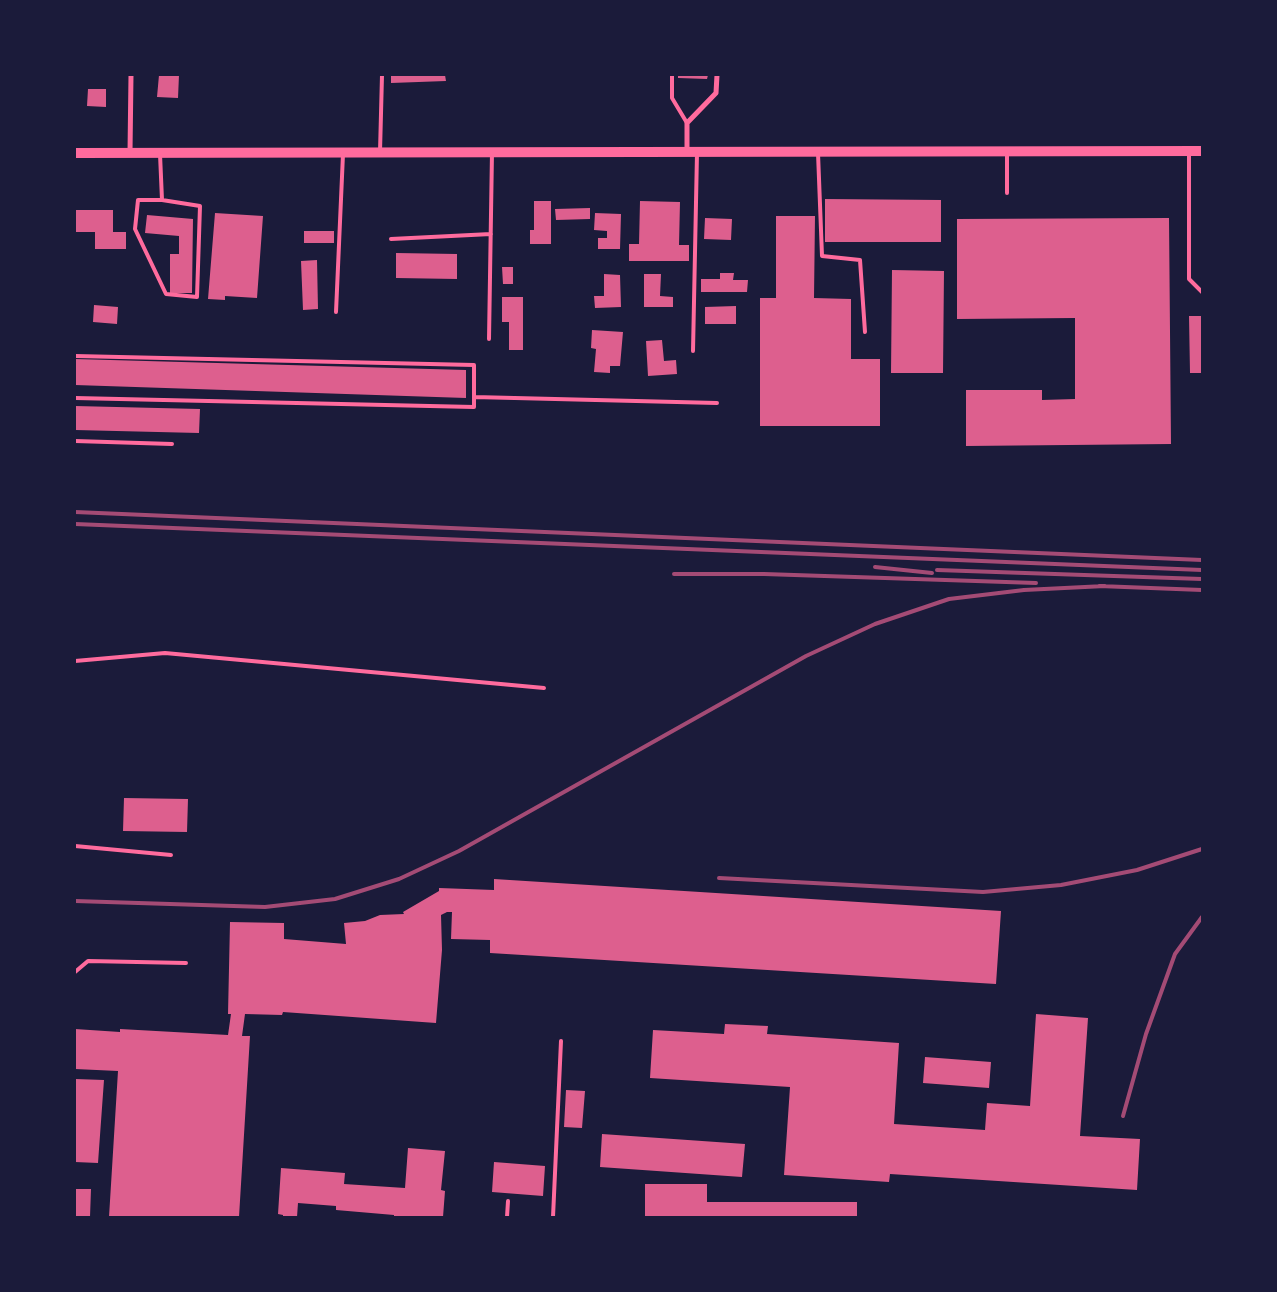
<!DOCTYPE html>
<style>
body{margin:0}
#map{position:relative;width:1277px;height:1292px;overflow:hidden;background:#1b1b3a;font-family:Overpass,sans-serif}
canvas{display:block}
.frame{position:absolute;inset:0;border:76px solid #1b1b3a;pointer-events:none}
</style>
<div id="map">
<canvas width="1277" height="1292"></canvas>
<div class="frame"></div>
</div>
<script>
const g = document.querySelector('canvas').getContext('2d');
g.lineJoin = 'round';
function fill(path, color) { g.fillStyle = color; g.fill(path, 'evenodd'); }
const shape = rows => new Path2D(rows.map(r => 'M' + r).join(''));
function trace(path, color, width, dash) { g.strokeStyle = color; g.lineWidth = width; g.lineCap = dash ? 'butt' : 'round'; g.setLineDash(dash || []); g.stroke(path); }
fill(shape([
 [159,75,179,75,178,98,157,97],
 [391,75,445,75,446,81,391,83],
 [678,75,708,75,707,79,678,78],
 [88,89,106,89,106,107,87,106],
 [825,199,941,200,941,242,825,242],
 [534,201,551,201,551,244,530,244,530,230,534,230],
 [640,201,680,202,679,245,689,245,689,261,629,261,629,244,639,244],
 [590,208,590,219,556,220,555,209],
 [75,210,113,210,113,232,126,232,126,249,95,249,95,232,75,232],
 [215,213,263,216,257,298,225,296,225,300,208,299],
 [595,213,621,214,620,249,598,249,598,238,607,238,607,231,594,230],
 [147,215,193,219,192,293,170,293,170,254,179,254,179,236,145,233],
 [776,216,815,216,814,298,851,299,851,359,880,359,880,426,760,426,760,298,776,298],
 [705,218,732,219,731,240,704,239],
 [1169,218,1171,444,966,446,966,390,1042,390,1042,400,1075,399,1075,318,957,319,957,219],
 [304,231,334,231,334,243,304,243],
 [396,253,457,254,457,279,396,278],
 [317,260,318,309,303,310,301,261],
 [502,267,513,267,513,284,503,284],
 [892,270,944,271,943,373,891,373],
 [720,273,734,273,733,280,748,280,747,292,701,292,701,279,720,279],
 [604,274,620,275,621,307,595,308,594,296,604,296],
 [644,274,661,274,660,296,673,297,673,307,644,307],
 [502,297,523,297,523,350,509,350,509,322,502,322],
 [94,305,118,307,117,324,93,322],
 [736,306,736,324,705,324,705,307],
 [1189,316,1202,316,1202,373,1190,373],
 [592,330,623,332,620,366,610,366,610,373,594,372,596,349,591,348],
 [662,340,664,361,676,360,677,374,648,376,646,341],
 [75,359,466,370,466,398,75,385],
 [75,406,200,409,199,433,75,430],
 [124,798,188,799,187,832,123,831],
 [494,879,1001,911,996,984,490,953,490,940,451,939,452,912,447,912,441,915,442,950,436,1023,283,1012,282,1015,245,1014,242,1036,250,1036,239,1217,109,1217,118,1071,75,1069,75,1029,120,1032,120,1029,228,1035,231,1014,228,1014,230,922,284,923,284,939,346,944,344,923,365,921,380,915,404,914,403,912,439,891,439,888,494,890],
 [1036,1014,1088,1018,1080,1136,1140,1139,1137,1190,890,1174,889,1182,784,1175,790,1087,650,1078,653,1030,724,1034,725,1024,768,1026,767,1034,899,1043,894,1124,985,1130,987,1103,1030,1106],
 [925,1057,991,1062,989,1088,923,1083],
 [75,1079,104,1080,98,1163,75,1162],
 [566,1090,585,1091,582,1128,564,1127],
 [602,1134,745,1144,742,1177,600,1167],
 [408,1148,445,1151,441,1190,445,1191,443,1217,394,1217,394,1215,336,1210,336,1206,298,1203,297,1217,283,1217,283,1215,278,1214,281,1168,345,1173,344,1184,405,1188],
 [494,1162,545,1166,543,1196,492,1192],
 [645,1184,707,1184,707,1202,857,1202,857,1217,645,1217],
 [75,1189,91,1189,90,1217,75,1217]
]), '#dd5f8e');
trace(shape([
 [672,75,672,98,687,123],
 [1189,151,1189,279,1202,292],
 [380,152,382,75],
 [1007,152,1007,193],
 [818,153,822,256,860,260,865,332],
 [160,154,162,200,200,206,197,297,166,294,135,229,138,200,162,200],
 [391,239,491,234],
 [336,312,343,154],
 [489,339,492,152],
 [693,351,697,153],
 [75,356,474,365,474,407,75,398],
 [474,397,717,403],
 [75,441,172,444],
 [75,661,165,653,544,688],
 [75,846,171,855],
 [75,972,88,961,186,963],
 [507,1217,508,1201],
 [553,1217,561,1041]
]), '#ff6b9d', 4);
trace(shape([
 [130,152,131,75],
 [687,152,687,123,716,93,717,75]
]), '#ff6b9d', 5);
trace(shape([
 [75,153,1202,151]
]), '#ff6b9d', 10);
trace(shape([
 [75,512,1202,560],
 [75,524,1202,570],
 [875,567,932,573],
 [937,570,1202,579],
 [674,574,764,574,1036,583],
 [1099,586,1202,590],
 [719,878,983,892,1061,885,1137,870,1202,849],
 [75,901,265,907,335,899,399,879,459,851,806,656,875,624,949,599,1024,590,1105,586],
 [1123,1116,1146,1034,1175,954,1202,917]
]), '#a44b75', 4);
</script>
